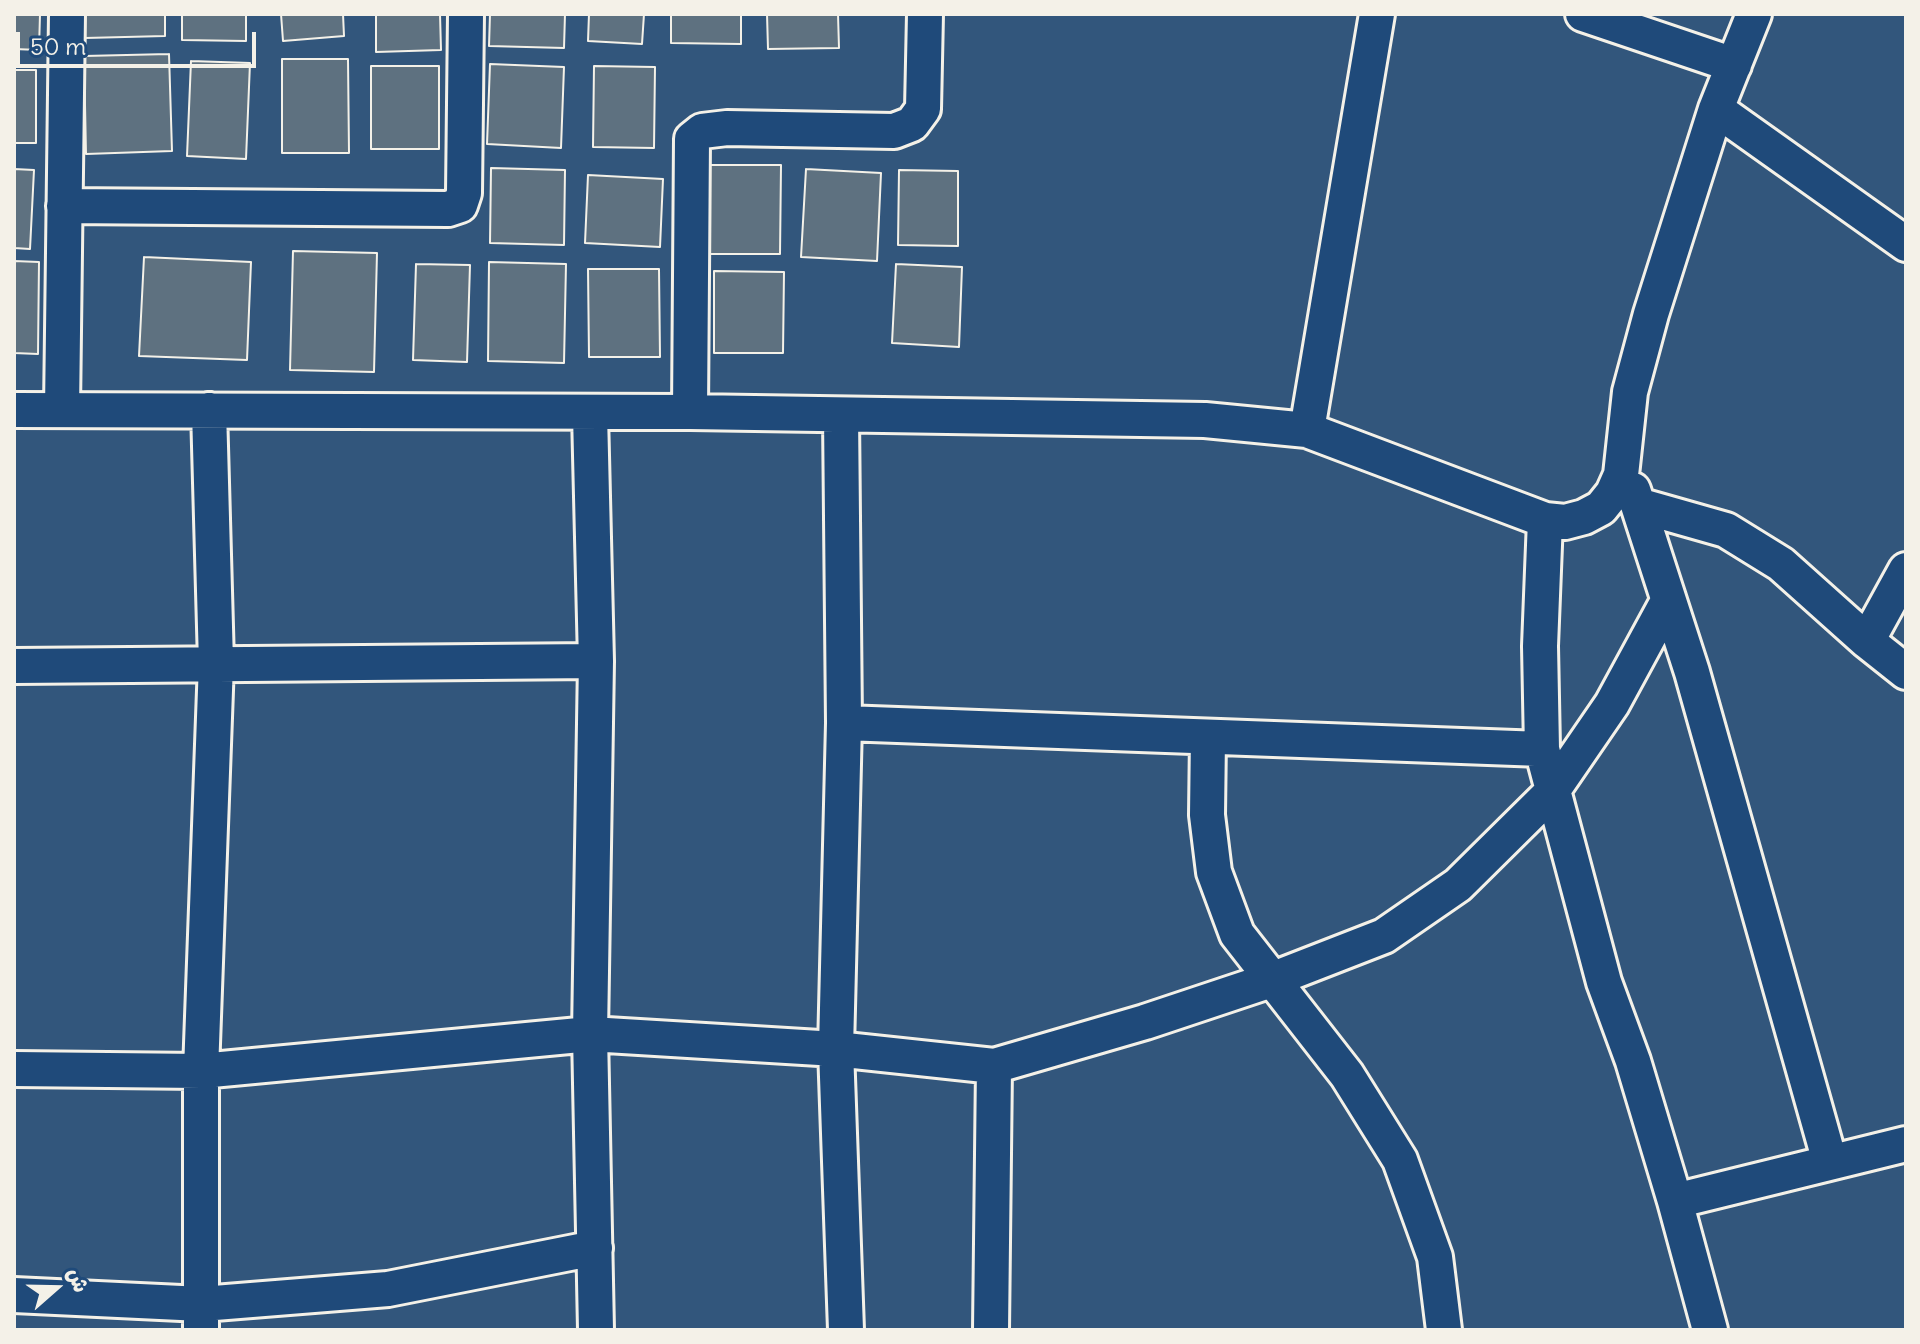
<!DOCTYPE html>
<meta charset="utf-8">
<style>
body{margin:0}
#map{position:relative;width:1920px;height:1344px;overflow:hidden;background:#32567c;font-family:Delius,"Playpen Sans Arabic",sans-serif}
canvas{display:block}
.frame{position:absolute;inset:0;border:16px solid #f4f1e8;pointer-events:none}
.north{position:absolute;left:16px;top:1248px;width:80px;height:80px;-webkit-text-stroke:6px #1f4a7a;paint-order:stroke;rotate:70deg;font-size:22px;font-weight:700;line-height:32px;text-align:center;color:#f4f1e8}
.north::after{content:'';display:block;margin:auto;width:28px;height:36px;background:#f4f1e8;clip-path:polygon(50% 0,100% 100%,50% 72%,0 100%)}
.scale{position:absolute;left:16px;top:32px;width:240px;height:36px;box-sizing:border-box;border:4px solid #f4f1e8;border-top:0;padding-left:10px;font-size:24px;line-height:28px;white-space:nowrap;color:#f4f1e8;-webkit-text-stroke:6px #1f4a7a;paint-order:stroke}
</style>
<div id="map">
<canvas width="1920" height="1344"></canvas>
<div class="frame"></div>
<div class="north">ش</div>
<div class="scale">50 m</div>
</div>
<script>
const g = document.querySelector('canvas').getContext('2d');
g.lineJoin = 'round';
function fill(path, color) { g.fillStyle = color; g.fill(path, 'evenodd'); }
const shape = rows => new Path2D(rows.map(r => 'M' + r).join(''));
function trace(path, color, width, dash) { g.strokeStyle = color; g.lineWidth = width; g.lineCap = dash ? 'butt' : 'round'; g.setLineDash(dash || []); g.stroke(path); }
const building = shape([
 [14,14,40,14,39,50,14,49,14,14],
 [85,14,165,14,165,36,85,38,85,14],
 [182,14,246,14,246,41,182,40,182,14],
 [281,14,343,14,344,36,283,41,281,14],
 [376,14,440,14,441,50,376,52,376,14],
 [490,14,565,14,564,48,489,46,490,14],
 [589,14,644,14,642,44,588,41,589,14],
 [671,14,741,14,741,44,671,43,671,14],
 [767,14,838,14,839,48,768,49,767,14],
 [169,54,172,151,86,154,84,56,169,54],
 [282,59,348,59,349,153,282,153,282,59],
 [191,61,250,63,246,159,187,156,191,61],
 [490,64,564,67,561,148,487,144,490,64],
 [371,66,439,66,439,149,371,149,371,66],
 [594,66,655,67,654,148,593,147,594,66],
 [14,70,36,70,36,143,14,143,14,70],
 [707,165,781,165,780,254,707,254,707,165],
 [491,168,565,170,564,245,490,243,491,168],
 [14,169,34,170,30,249,14,248,14,169],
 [806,169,881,173,877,261,801,257,806,169],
 [899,170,958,171,958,246,898,245,899,170],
 [588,175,663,179,660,247,585,243,588,175],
 [293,251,377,253,374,372,290,370,293,251],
 [144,257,251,262,247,360,139,356,144,257],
 [14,261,39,262,38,354,14,353,14,261],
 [489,262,566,264,564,363,488,361,489,262],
 [416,264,470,265,467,362,413,360,416,264],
 [896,264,962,267,959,347,892,343,896,264],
 [588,269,659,269,660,357,589,357,588,269],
 [714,271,784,272,783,353,714,353,714,271]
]);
fill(building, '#5e7180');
trace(building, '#f4f1e8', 2);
const street = shape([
 [1583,14,1734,65],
 [1716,109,1906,244],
 [64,206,448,209,460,205,464,193,466,14],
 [14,410,690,412,1205,420,1307,430,1545,520,1565,522,1584,517,1601,508,1613,493,1621,475,1630,392,1651,314,1716,109,1754,14],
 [62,410,67,14],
 [690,412,692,139,702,131,727,128,894,131,912,124,923,109,925,14],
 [590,414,596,661,590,1034,596,1330],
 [841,415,844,723,836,1049,846,1330],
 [1307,430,1377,14],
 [1633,490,1638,505,1726,530,1781,564,1867,641],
 [1638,505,1692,672,1830,1162],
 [1545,520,1540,646,1542,749,1604,982,1633,1061,1675,1201,1906,1144],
 [1906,570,1867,641,1906,672],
 [14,666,596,661],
 [844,723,1542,749],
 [1208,737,1207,815,1214,872,1237,934,1347,1075,1400,1160,1435,1257,1444,1330],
 [994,1066,1145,1022,1271,980,1384,936,1458,885,1551,793,1612,704,1668,601],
 [14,1069,201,1071,590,1034,836,1049,994,1066,991,1330],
 [1675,1201,1710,1330],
 [14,1295,202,1304,388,1289,595,1248],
 [201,1330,201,1071,216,663,209,410]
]);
trace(street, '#f4f1e8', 40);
trace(street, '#1f4a7a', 34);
</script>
